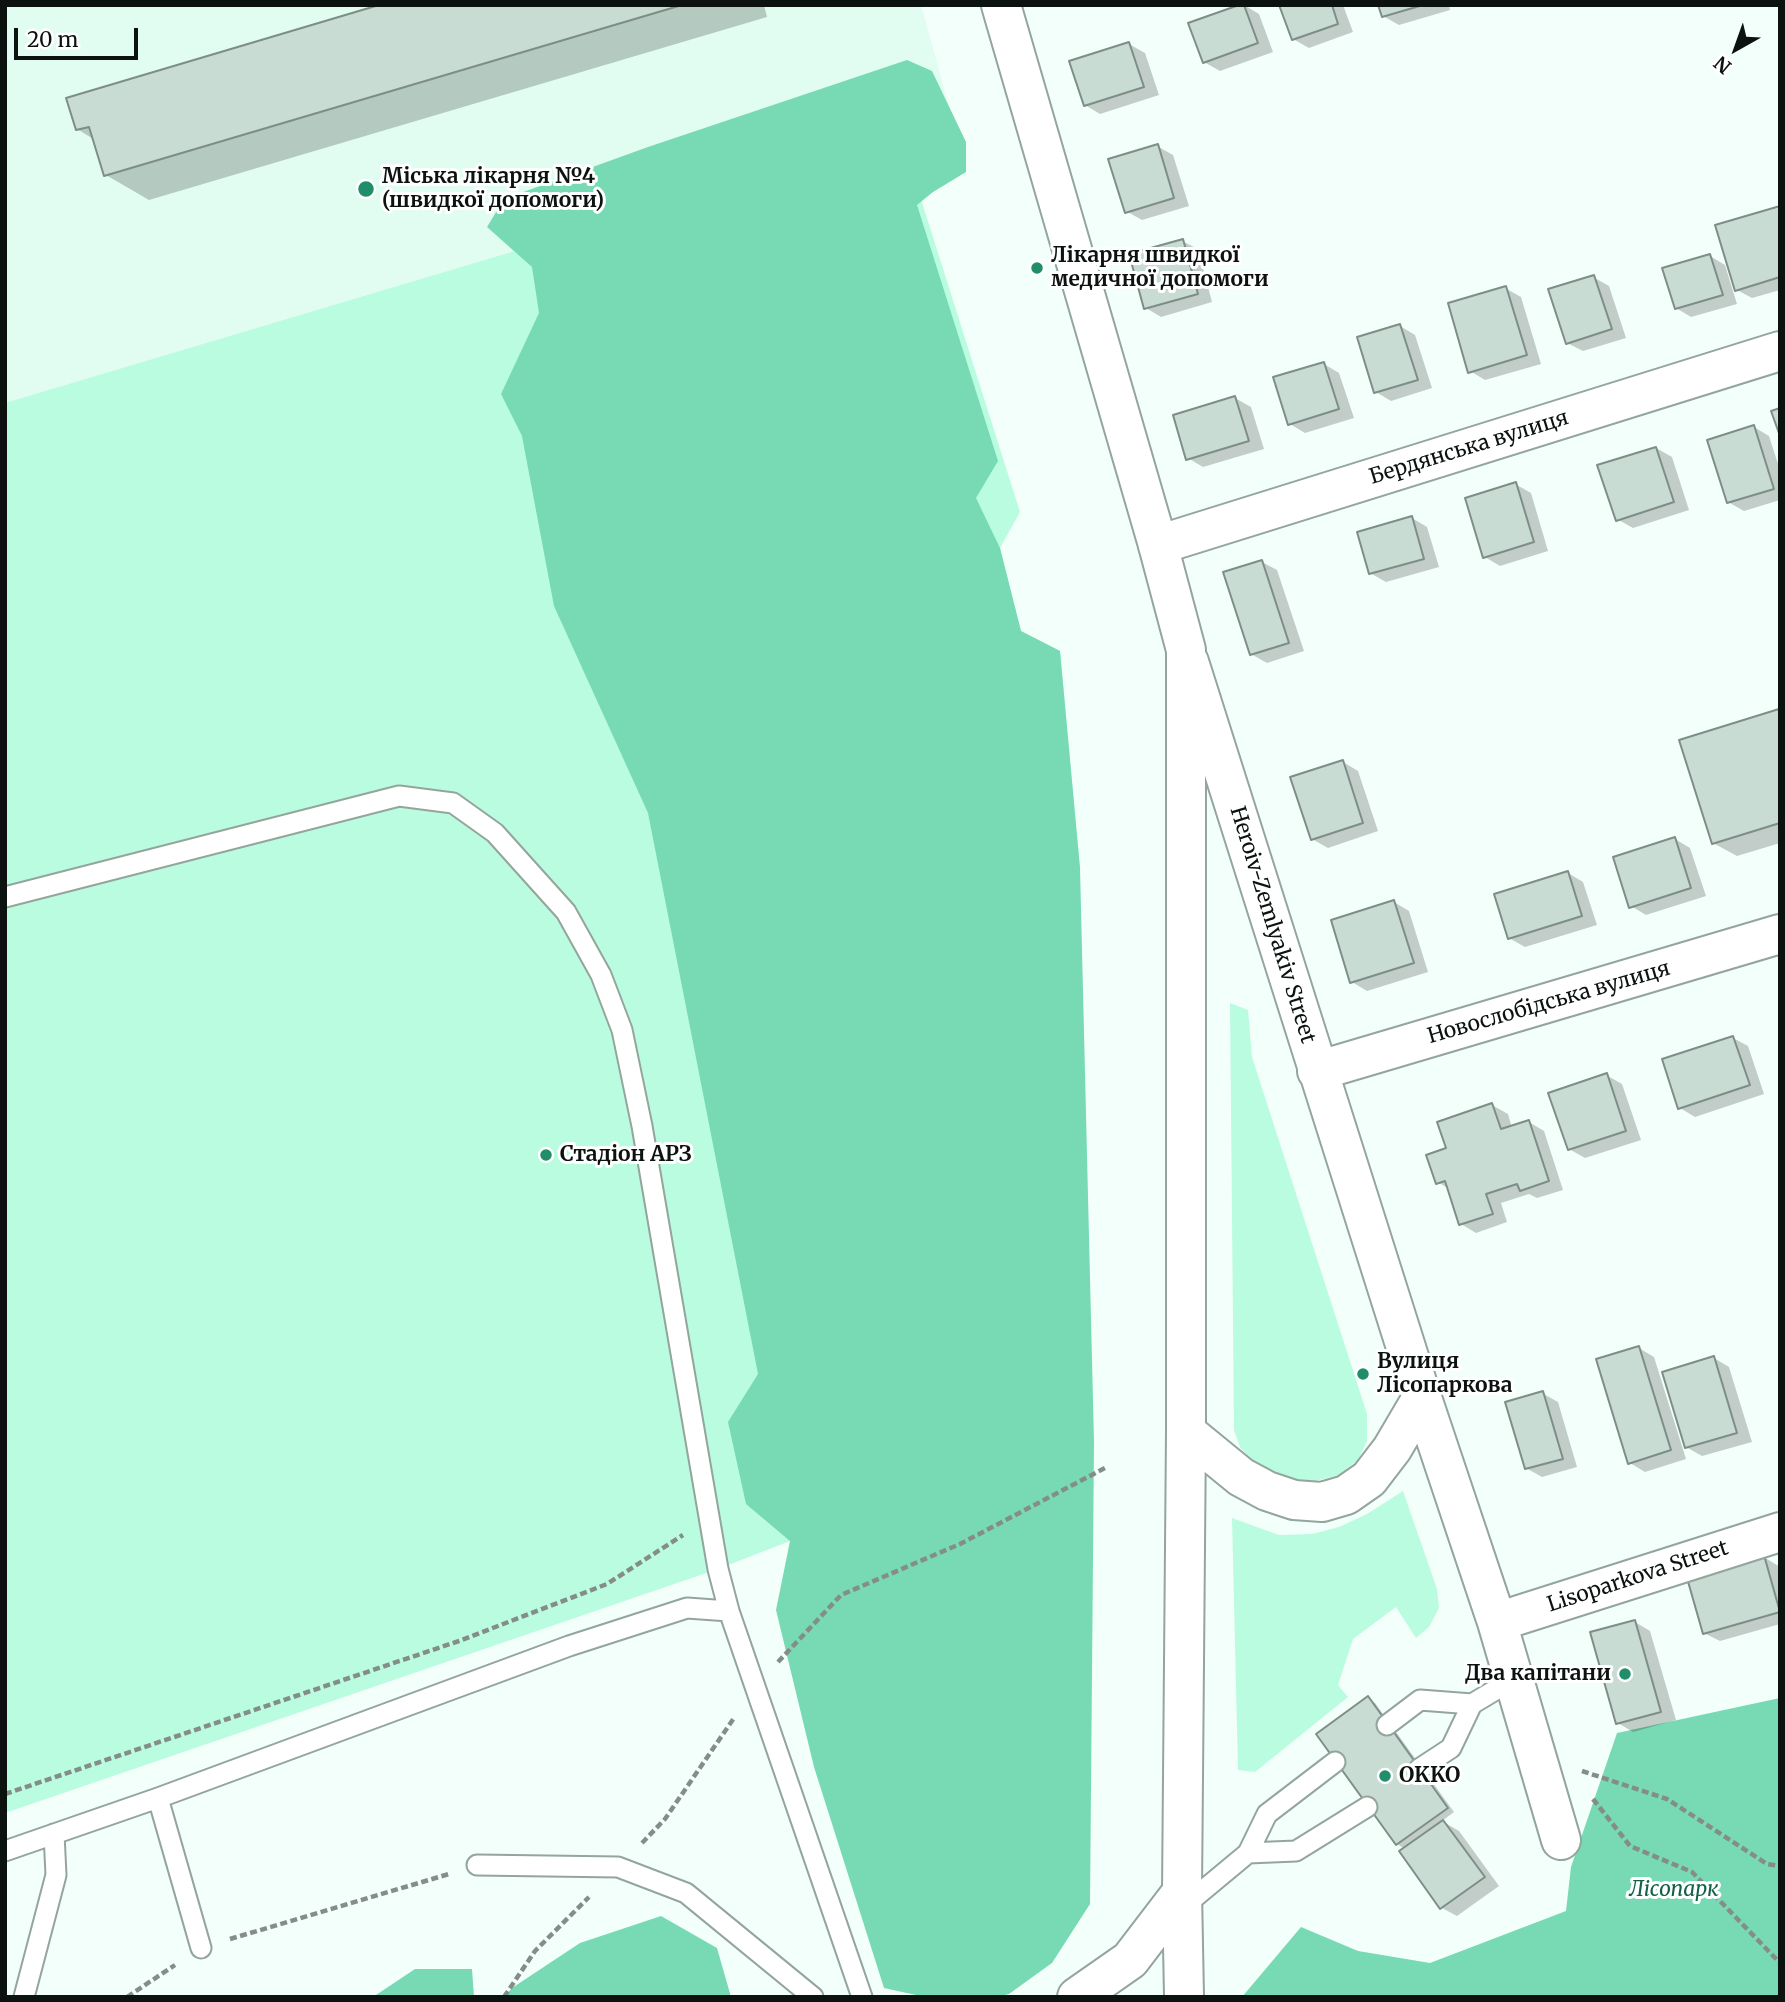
<!DOCTYPE html>
<meta charset="utf-8">
<style>
body{margin:0}
#map{position:relative;width:1785px;height:2002px;overflow:hidden;background:#f3fffa;font-family:Merriweather,serif}
canvas{display:block}
.frame{position:absolute;inset:0;border:7px solid #0c1210;pointer-events:none}
.north{position:absolute;left:1701px;top:14px;width:70px;height:70px;-webkit-text-stroke:5px #fff;paint-order:stroke;rotate:220deg;font-size:19px;font-weight:700;line-height:28px;text-align:center;color:#0c1210}
.north::after{content:'';display:block;margin:auto;width:24px;height:32px;background:#0c1210;clip-path:polygon(50% 0,100% 100%,50% 72%,0 100%)}
.scale{position:absolute;left:14px;top:28px;width:124px;height:32px;box-sizing:border-box;border:4px solid #0c1210;border-top:0;padding-left:9px;font-size:21px;line-height:24px;white-space:nowrap;color:#0c1210;-webkit-text-stroke:5px #fff;paint-order:stroke}
</style>
<div id="map">
<canvas width="1785" height="2002"></canvas>
<div class="frame"></div>
<div class="north">N</div>
<div class="scale">20 m</div>
</div>
<script>
const g = document.querySelector('canvas').getContext('2d');
g.lineJoin = 'round';
function fill(path, color) { g.fillStyle = color; g.fill(path, 'evenodd'); }
const shape = rows => new Path2D(rows.map(r => 'M' + r).join(''));
function trace(path, color, width, dash) { g.strokeStyle = color; g.lineWidth = width; g.lineCap = dash ? 'butt' : 'round'; g.setLineDash(dash || []); g.stroke(path); }
function label(font, color, halo, rows, align = 'center') {
  g.font = font + ' Merriweather,serif'; g.lineWidth = 6; g.setLineDash([]); g.textBaseline = 'middle'; g.strokeStyle = halo; g.fillStyle = color; for (const [text, x, y, turn = 0] of rows) {
    g.save(); g.translate(x, y); g.rotate((+turn || 0) * Math.PI / 180); g.textAlign = isNaN(turn) ? turn : align; if (halo) g.strokeText(text, 0, 0); g.fillText(text, 0, 0); g.restore();
  }
}
fill(shape([
 [5,5,921,5,954,124,5,403]
]), '#e1fcf0');
fill(shape([
 [901,136,1020,512,1000,548,1021,631,1060,651,1080,868,790,1541,718,1569,5,1813,5,403],
 [1230,1003,1248,1010,1252,1057,1367,1414,1367,1441,1358,1460,1339,1475,1311,1482,1283,1479,1257,1466,1240,1447,1234,1430],
 [1403,1491,1437,1589,1439,1608,1429,1627,1416,1638,1396,1607,1353,1639,1338,1685,1348,1697,1255,1772,1238,1770,1232,1518,1279,1535,1312,1534,1339,1527,1367,1514]
]), '#bafce0');
fill(shape([
 [907,60,932,71,966,142,966,172,933,192,917,205,998,461,976,498,1000,548,1021,631,1060,651,1080,868,1094,1442,1090,1904,1052,1963,1009,1994,997,1997,925,1997,884,1988,814,1767,776,1610,790,1541,746,1504,728,1422,758,1374,648,813,554,606,522,436,501,394,539,313,532,267,487,227,504,199,648,147],
 [1780,1698,1780,1997,1242,1997,1301,1927,1358,1951,1430,1963,1566,1911,1571,1867,1617,1733],
 [661,1916,717,1948,731,1997,504,1997,512,1988,580,1943],
 [415,1969,472,1969,474,1997,373,1997]
]), '#77dab4');
fill(shape([
 [386,5,764,5,767,17,149,200,106,175,95,140,77,129],
 [1244,5,1259,14,1273,52,1220,71,1204,62],
 [1281,5,1343,5,1353,32,1309,48,1293,39],
 [1380,5,1449,5,1450,10,1399,25,1383,16],
 [1129,44,1145,53,1159,95,1100,114,1085,105],
 [1157,146,1173,155,1189,206,1142,220,1126,211],
 [1780,208,1780,290,1752,298,1737,290],
 [1182,241,1198,249,1212,302,1161,317,1146,308],
 [1710,256,1725,265,1737,304,1691,317,1676,308],
 [1593,277,1609,286,1626,338,1583,351,1567,343],
 [1505,288,1521,297,1541,364,1485,380,1470,371],
 [1400,326,1415,335,1432,388,1391,401,1376,392],
 [1324,364,1339,373,1354,418,1305,433,1290,424],
 [1235,398,1251,407,1264,449,1203,467,1188,458],
 [1754,427,1769,436,1780,470,1780,500,1744,511,1728,502],
 [1656,448,1672,457,1689,510,1633,528,1617,519],
 [1515,484,1531,493,1548,551,1500,566,1485,557],
 [1412,518,1427,527,1439,567,1386,582,1370,573],
 [1262,562,1277,570,1304,651,1267,663,1251,654],
 [1779,711,1780,843,1737,856,1713,843],
 [1343,762,1358,771,1378,831,1328,848,1312,839],
 [1675,839,1690,848,1706,896,1646,915,1631,906],
 [1568,873,1583,882,1597,925,1525,947,1509,938],
 [1394,902,1409,911,1428,972,1367,991,1352,982],
 [1733,1038,1748,1046,1764,1094,1695,1117,1680,1108],
 [1606,1075,1622,1084,1641,1140,1585,1158,1569,1149],
 [1492,1105,1508,1114,1512,1128,1529,1122,1544,1131,1563,1190,1537,1198,1529,1194,1501,1203,1507,1222,1476,1233,1461,1224,1449,1189,1438,1182,1448,1149],
 [1639,1348,1654,1357,1686,1459,1645,1472,1630,1463],
 [1714,1358,1729,1367,1752,1442,1702,1456,1686,1447],
 [1542,1393,1558,1402,1577,1467,1542,1477,1526,1468],
 [1764,1557,1780,1567,1780,1624,1720,1641,1704,1633],
 [1635,1622,1650,1631,1676,1720,1633,1732,1618,1723],
 [1368,1699,1375,1703,1454,1812,1442,1821,1459,1831,1499,1886,1457,1916,1442,1908,1405,1849,1397,1844]
]), '#0003');
const building = shape([
 [379,5,682,5,104,176,89,127,76,130,66,98,379,5],
 [1239,5,1244,5,1258,43,1203,63,1188,23,1239,5],
 [1279,5,1332,5,1338,24,1292,40,1279,5],
 [1378,5,1423,5,1382,17,1378,5],
 [1129,42,1144,87,1084,106,1069,61,1129,42],
 [1158,144,1174,198,1125,213,1108,159,1158,144],
 [1780,206,1780,277,1735,291,1715,225,1780,206],
 [1183,239,1198,294,1144,309,1129,254,1183,239],
 [1710,254,1723,295,1675,309,1662,268,1710,254],
 [1594,275,1612,329,1566,344,1548,289,1594,275],
 [1506,286,1527,355,1468,373,1448,303,1506,286],
 [1400,324,1418,380,1374,393,1357,337,1400,324],
 [1324,362,1339,409,1288,425,1273,377,1324,362],
 [1235,396,1249,441,1186,460,1173,415,1235,396],
 [1780,408,1780,436,1771,411,1780,408],
 [1754,425,1774,489,1727,503,1707,440,1754,425],
 [1656,447,1674,502,1616,521,1597,465,1656,447],
 [1516,482,1534,542,1483,558,1465,498,1516,482],
 [1412,516,1424,559,1369,574,1357,532,1412,516],
 [1262,560,1289,643,1250,655,1223,572,1262,560],
 [1779,709,1780,823,1712,844,1679,740,1779,709],
 [1343,760,1363,823,1311,840,1290,777,1343,760],
 [1675,837,1691,888,1629,908,1613,857,1675,837],
 [1568,871,1582,916,1508,939,1494,894,1568,871],
 [1394,900,1414,963,1350,983,1331,920,1394,900],
 [1733,1036,1750,1085,1678,1109,1662,1059,1733,1036],
 [1607,1073,1626,1131,1568,1150,1548,1093,1607,1073],
 [1492,1103,1501,1129,1529,1120,1549,1181,1520,1191,1517,1184,1486,1194,1493,1214,1459,1225,1445,1181,1436,1184,1426,1155,1446,1148,1437,1122,1492,1103],
 [1639,1346,1671,1450,1628,1464,1596,1359,1639,1346],
 [1714,1356,1737,1433,1685,1448,1662,1372,1714,1356],
 [1543,1391,1563,1459,1525,1469,1505,1402,1543,1391],
 [1764,1555,1780,1612,1703,1634,1687,1578,1764,1555],
 [1635,1620,1661,1712,1616,1724,1590,1632,1635,1620],
 [1368,1696,1448,1808,1396,1845,1316,1734,1368,1696],
 [1443,1820,1485,1877,1440,1909,1399,1851,1443,1820]
]);
fill(building, '#c9dcd3');
trace(building, '#7d8e86', 2);
const service = shape([
 [5,897,399,796,453,803,495,833,566,912,601,975,622,1030,642,1126,718,1569,729,1611],
 [1387,1725,1420,1700,1472,1704],
 [1419,1769,1451,1748,1472,1704,1512,1680],
 [158,1798,201,1948],
 [5,1851,158,1798,569,1646,687,1608,729,1611,862,1997],
 [1248,1853,1296,1851,1367,1807],
 [477,1865,618,1867,686,1893,813,1997],
 [1183,1907,1248,1853,1267,1814,1335,1762],
 [24,1997,56,1875,54,1834]
]);
const minor = shape([
 [1158,545,1780,351],
 [1189,662,1422,1398,1497,1622,1561,1840],
 [1317,1071,1780,934],
 [1186,1432,1241,1477,1267,1491,1294,1500,1322,1502,1346,1495,1369,1479,1392,1449,1422,1398],
 [1497,1622,1780,1532],
 [1077,1997,1130,1960,1182,1892]
]);
const primary = shape([
 [1001,5,1158,545,1186,650,1186,1432,1182,1892,1184,1997]
]);
trace(service, '#93a59d', 23);
trace(minor, '#93a59d', 42);
trace(primary, '#93a59d', 42);
trace(shape([
 [778,1662,841,1595,960,1544,1105,1468],
 [1582,1771,1667,1799,1767,1864,1780,1866],
 [5,1794,459,1641,607,1584,683,1535],
 [1593,1799,1630,1846,1692,1872,1780,1963],
 [642,1843,665,1819,734,1718],
 [230,1939,449,1874],
 [127,1997,175,1965],
 [504,1997,535,1951,589,1897]
]), '#848d8a', 4.5, [7, 3.5]);
trace(service, '#fff', 19);
trace(minor, '#fff', 38);
trace(primary, '#fff', 38);
for (const [x, y, r, color] of [
 [366,189,9,"#208d6b"],
 [1037,268,7,"#208d6b"],
 [546,1155,7,"#208d6b"],
 [1363,1374,7,"#208d6b"],
 [1625,1674,7,"#208d6b"],
 [1385,1776,7,"#208d6b"]
]) { const dot = new Path2D(); dot.arc(x, y, r, 0, 2 * Math.PI); g.fillStyle = color; g.fill(dot); trace(dot, '#fff', 2.5); }
label('bold 21px', '#0c1210', '#fff', [
 ["Міська лікарня №4",382,177],
 ["(швидкої допомоги)",382,201],
 ["Лікарня швидкої",1051,256],
 ["медичної допомоги",1051,280],
 ["Стадіон АРЗ",560,1155],
 ["Вулиця",1377,1362],
 ["Лісопаркова",1377,1386],
 ["Два капітани",1611,1674,"right"],
 ["OKKO",1399,1776]
], 'left');
label('21px', '#0c1210', '#fff', [
 ["Бердянська вулиця",1469,448,-17],
 ["Heroiv-Zemlyakiv Street",1272,925,73],
 ["Новослобідська вулиця",1549,1003,-16],
 ["Lisoparkova Street",1638,1577,-18]
]);
label('italic 21px', '#136149', '#fff', [
 ["Лісопарк",1674,1890]
]);
</script>
